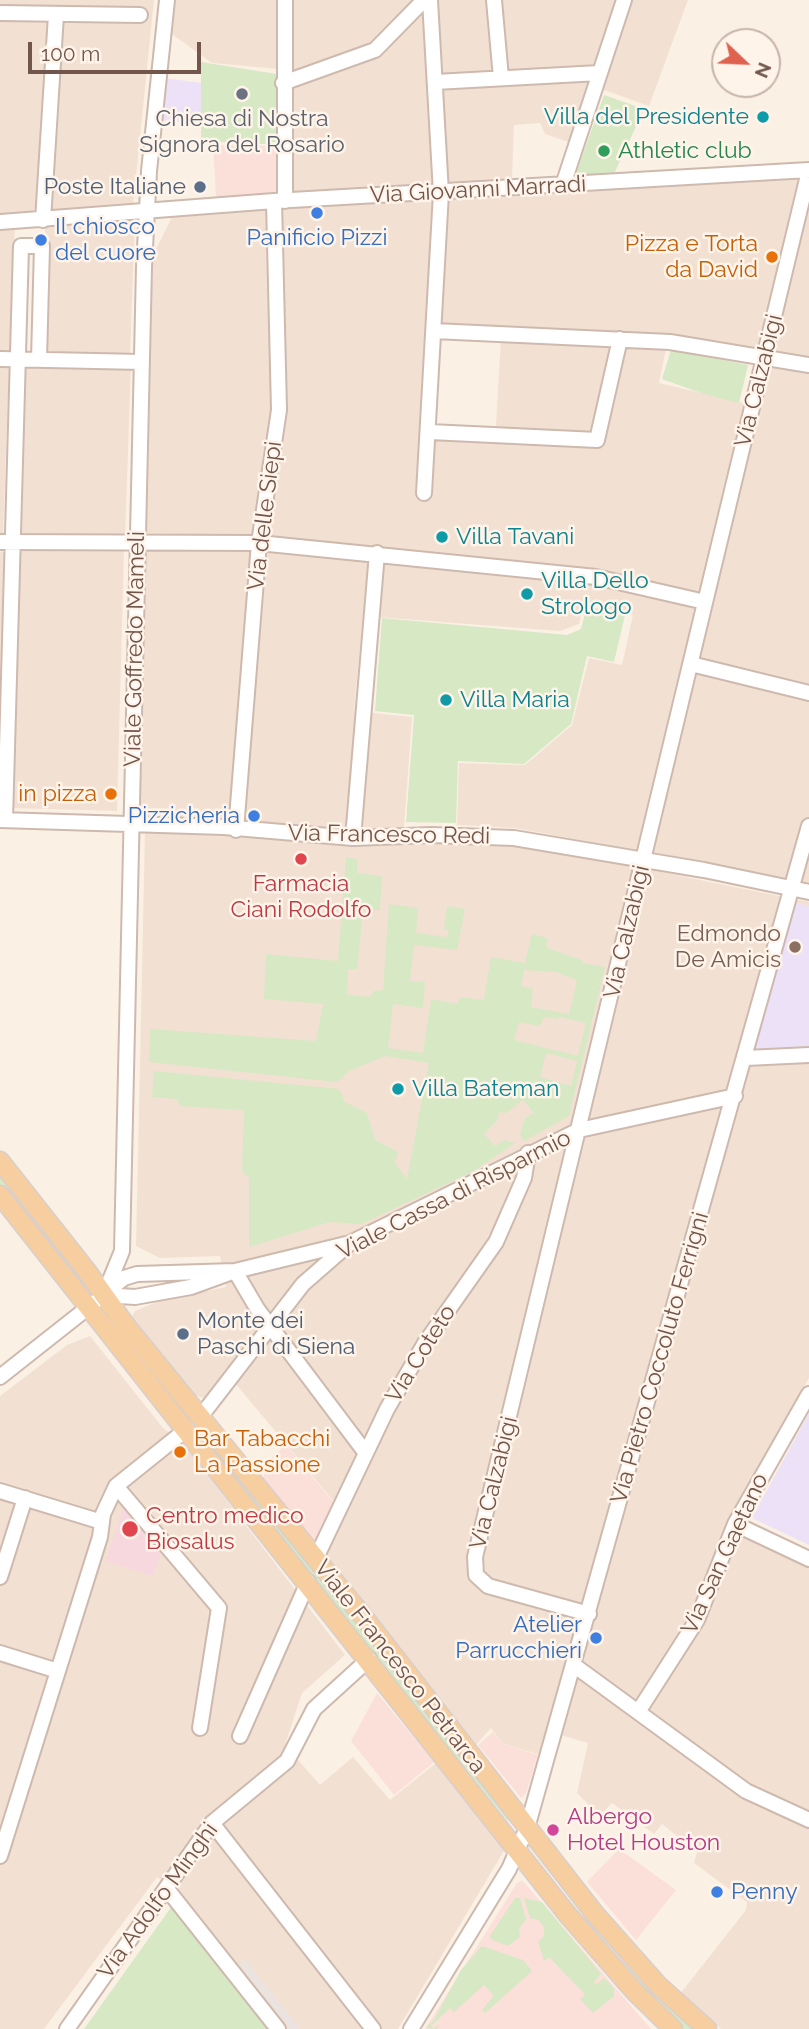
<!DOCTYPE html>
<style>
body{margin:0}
#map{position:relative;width:809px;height:2029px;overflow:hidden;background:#fbf0e4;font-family:Raleway,sans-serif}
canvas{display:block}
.north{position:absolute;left:711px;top:28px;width:70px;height:70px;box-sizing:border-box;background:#fef4ea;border:2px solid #c6b4aa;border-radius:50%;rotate:113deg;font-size:19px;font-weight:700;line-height:28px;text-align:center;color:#72554b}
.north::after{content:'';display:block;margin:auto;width:24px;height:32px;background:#df6250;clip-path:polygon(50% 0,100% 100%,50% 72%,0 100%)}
.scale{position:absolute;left:28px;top:42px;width:173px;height:32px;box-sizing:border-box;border:4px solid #72554b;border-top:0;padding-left:9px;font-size:21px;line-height:24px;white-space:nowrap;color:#72554b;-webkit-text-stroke:5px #fef4ea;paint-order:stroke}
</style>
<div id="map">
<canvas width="809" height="2029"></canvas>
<div class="north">N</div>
<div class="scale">100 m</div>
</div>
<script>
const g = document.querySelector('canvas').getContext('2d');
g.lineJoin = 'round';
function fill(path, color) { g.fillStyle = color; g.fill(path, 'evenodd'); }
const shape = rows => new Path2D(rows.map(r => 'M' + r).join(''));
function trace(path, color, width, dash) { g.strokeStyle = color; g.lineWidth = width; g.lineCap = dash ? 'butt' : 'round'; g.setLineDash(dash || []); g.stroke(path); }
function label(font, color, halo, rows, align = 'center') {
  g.font = font + ' Raleway,sans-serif'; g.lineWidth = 5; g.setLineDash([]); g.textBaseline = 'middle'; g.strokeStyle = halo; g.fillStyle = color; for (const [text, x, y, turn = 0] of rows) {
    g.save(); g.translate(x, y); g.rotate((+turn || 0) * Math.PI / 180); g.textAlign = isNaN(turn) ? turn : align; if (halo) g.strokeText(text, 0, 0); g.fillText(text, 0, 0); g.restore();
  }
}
fill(shape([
 [0,0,154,0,133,205,0,216],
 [172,0,688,0,649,106,590,85,569,142,545,134,540,123,514,125,512,181,289,194,288,70,212,63,169,32],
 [809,175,809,358,667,334,610,334,439,325,447,197],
 [433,200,420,438,495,441,501,338,666,349,659,383,761,407,770,367,809,374,809,883,515,828,457,825,459,763,525,765,572,725,589,658,622,665,633,615,584,603,579,624,560,631,363,616,354,711,412,717,404,828,346,828,137,814,144,547,269,546,609,583,639,590,640,583,600,574,265,537,141,538,145,271,172,217,358,202],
 [135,215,130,356,43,355,45,221],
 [15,224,11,352,0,352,0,225],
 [23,361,131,364,125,538,17,535],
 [0,365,9,365,3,536,0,536],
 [16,548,124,551,117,811,9,808],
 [0,552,6,552,0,746],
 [145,831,351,842,465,838,547,849,809,902,809,1378,725,1526,809,1566,809,2029,721,2029,680,1994,746,1910,747,1902,694,1863,697,1852,662,1824,654,1834,612,1803,600,1816,577,1793,588,1743,547,1731,541,1755,503,1744,491,1728,476,1745,324,1556,336,1504,225,1371,205,1399,188,1392,131,1319,135,1311,162,1300,226,1287,220,1256,160,1258,136,1246],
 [90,1336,163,1428,183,1443,345,1655,302,1693,285,1745,320,1785,353,1757,390,1800,436,1763,505,1849,398,2029,284,2029,172,1888,157,1877,44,2029,0,2029,0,1396,67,1345]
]), '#f2e1d3');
fill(shape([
 [213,145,276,146,276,192,216,198],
 [286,1445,335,1504,321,1534,314,1541,263,1478,268,1461],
 [377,1693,434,1762,394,1795,351,1741],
 [493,1732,503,1744,538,1755,526,1793,521,1798,478,1745],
 [619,1849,676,1890,636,1940,587,1882],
 [522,1880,651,2029,425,2029,517,1883]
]), '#fbe0d9');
fill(shape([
 [245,1959,300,2029,290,2029,239,1964]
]), '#ebe3df');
fill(shape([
 [165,78,201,83,201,88,207,89,203,125,160,120],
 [793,902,809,906,809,1048,751,1051],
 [809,1413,809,1545,752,1518]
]), '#ede1f7');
fill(shape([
 [123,1507,162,1549,153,1576,106,1561]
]), '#f8d8df');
fill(shape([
 [201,62,283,75,284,145,201,141],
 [604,95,644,109,614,174,579,174,577,171],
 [671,350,748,365,739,403,704,394,662,379],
 [587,606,625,615,614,662,587,656,571,724,524,764,458,761,456,823,406,822,414,715,375,711,382,618,567,635,581,629],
 [346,857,357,859,357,873,382,876,380,910,363,910,357,969,348,969,347,995,370,997,374,991,383,990,389,904,418,908,416,933,447,937,449,930,444,929,447,906,465,909,457,950,414,945,410,981,425,982,423,1008,393,1004,388,1048,423,1053,431,999,458,1004,460,997,484,1000,491,957,525,963,532,934,547,938,547,948,582,960,583,963,605,967,569,1116,524,1141,520,1134,525,1118,534,1113,523,1100,506,1113,499,1112,497,1120,484,1134,495,1146,504,1140,515,1143,472,1172,361,1224,330,1222,249,1247,249,1178,242,1171,244,1110,180,1106,177,1099,152,1097,154,1071,339,1089,345,1102,367,1113,375,1140,398,1152,395,1163,407,1179,429,1063,385,1056,349,1071,337,1082,149,1062,150,1029,316,1041,323,1004,264,999,266,954,338,961],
 [524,970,556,972,577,980,569,1014,531,1007,533,989,521,986],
 [544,1017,557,1019,559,1017,586,1023,578,1056,514,1040,519,1022,540,1026],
 [546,1053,577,1061,571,1086,540,1077],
 [0,1170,90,1286,88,1289,0,1184],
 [117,1327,264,1505,513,1823,507,1820,420,1713,195,1432,118,1334],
 [534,1857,609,1949,696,2029,684,2029,656,2004,607,1952,532,1858],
 [515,1898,520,1898,526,1919,519,1928,520,1937,508,1946,492,1940,490,1936],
 [524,1898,542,1902,601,1974,594,1982,596,1985,604,1978,614,1988,614,1996,593,2013,580,1999,585,1994,549,1957,544,1961,538,1942,544,1936,544,1927,539,1920,530,1918],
 [172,1906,269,2029,84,2029],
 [482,1946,523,1960,532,1971,485,2013,482,2010,494,1996,484,1985,454,2012,450,2008,431,2026,434,2029,440,2024,437,2029,432,2029,426,2027,434,2020,461,1970]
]), '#d6e8c4');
const minor = shape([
 [285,0,285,201],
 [494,0,501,78],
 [0,13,140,15],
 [435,82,599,73],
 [283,83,375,50,424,0],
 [563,185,624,0],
 [43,220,56,15],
 [0,222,274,201,809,170],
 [434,331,670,342,809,365],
 [0,359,142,362],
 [430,432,597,440,620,339],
 [424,493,441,193,430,0],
 [0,542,259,543,596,577,705,602],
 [691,664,809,693],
 [0,820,224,827,353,838,431,835,514,838,704,870,809,892],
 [5,820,21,246,42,246,39,360],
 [236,830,259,543,279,410,274,201],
 [353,838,377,553],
 [746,1058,809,1055],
 [235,1271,258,1310,365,1452],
 [110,1289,124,1278,137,1274,235,1271],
 [104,1295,122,1251,144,267,149,171,167,0],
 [104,1295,135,1297,191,1287,235,1271,346,1244],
 [0,1377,95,1302],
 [201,1416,303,1284,350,1243,579,1130,735,1096],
 [116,1486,219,1608,200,1728],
 [0,1491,102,1522],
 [735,1524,809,1559],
 [316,1558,387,1409,425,1343,496,1242,524,1178,528,1153],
 [0,1577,25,1498],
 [589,1614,488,1586,476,1575,475,1557,809,171],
 [0,1653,58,1671],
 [575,1666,746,1791,809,1820],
 [638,1712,697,1620,735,1524,809,1394],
 [240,1736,308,1582],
 [212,1823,373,2029],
 [0,1856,100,1537,103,1514,116,1486,187,1429],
 [167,1889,278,2029],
 [67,2029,212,1823,287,1761,314,1709,369,1659],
 [411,2029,509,1869,527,1828,809,826]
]);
const major = shape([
 [0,1161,86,1270,127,1327,366,1620,595,1914,658,1985,707,2029],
 [0,1195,567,1914,635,1992,673,2029]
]);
trace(minor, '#ceb9ae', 18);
trace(major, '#d8cfcd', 21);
trace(minor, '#fff', 14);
trace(major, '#f6cea0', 18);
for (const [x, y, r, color] of [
 [242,94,7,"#6b7280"],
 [763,117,7,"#0f9aa8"],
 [604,151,7,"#2e9e5b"],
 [200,187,7,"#5c6f8a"],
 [317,213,7,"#3f7fe0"],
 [41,240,7,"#3f7fe0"],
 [772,257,7,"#e8710a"],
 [442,537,7,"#0f9aa8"],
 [527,594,7,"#0f9aa8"],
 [446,700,7,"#0f9aa8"],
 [111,794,7,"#e8710a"],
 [254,816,7,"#3f7fe0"],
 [301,859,7,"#e0444e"],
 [795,947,7,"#8d6e63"],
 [398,1089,7,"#0f9aa8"],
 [183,1334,7,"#5c6f8a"],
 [180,1452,7,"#e8710a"],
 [130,1529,9,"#e0444e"],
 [596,1638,7,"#3f7fe0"],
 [553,1830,7,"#d1479c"],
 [717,1892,7,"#3f7fe0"]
]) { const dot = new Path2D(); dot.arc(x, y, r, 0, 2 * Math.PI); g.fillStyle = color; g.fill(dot); trace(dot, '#fef4ea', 2.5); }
label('23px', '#0d838f', '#fef4ea', [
 ["Villa del Presidente",749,117,"right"],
 ["Villa Tavani",456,537],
 ["Villa Dello",541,581],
 ["Strologo",541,607],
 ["Villa Maria",460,700],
 ["Villa Bateman",412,1089]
], 'left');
label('23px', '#5b616d', '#fef4ea', [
 ["Chiesa di Nostra",242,119],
 ["Signora del Rosario",242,145]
]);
label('23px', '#27864d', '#fef4ea', [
 ["Athletic club",618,151]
], 'left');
label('23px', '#4e5e75', '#fef4ea', [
 ["Poste Italiane",186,187],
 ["Monte dei",197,1321,"left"],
 ["Paschi di Siena",197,1347,"left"]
], 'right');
label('23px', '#72554b', '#fef4ea', [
 ["Via Giovanni Marradi",478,190,-3],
 ["Via Calzabigi",759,381,-76],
 ["Via delle Siepi",265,516,-83],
 ["Viale Goffredo Mameli",135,649,-89],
 ["Via Francesco Redi",389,835,1],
 ["Via Calzabigi",627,932,-77],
 ["Viale Cassa di Risparmio",454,1195,-27],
 ["Via Coteto",421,1354,-58],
 ["Via Pietro Coccoluto Ferrigni",660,1358,-74],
 ["Via Calzabigi",494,1483,-76],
 ["Via San Gaetano",725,1554,-65],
 ["Viale Francesco Petrarca",400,1667,52],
 ["Via Adolfo Minghi",158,1901,-54]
]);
label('23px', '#366cbe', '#fef4ea', [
 ["Il chiosco",55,227],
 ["del cuore",55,253],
 ["Panificio Pizzi",317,238,"center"],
 ["Pizzicheria",240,816,"right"],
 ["Atelier",582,1625,"right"],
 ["Parrucchieri",582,1651,"right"],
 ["Penny",731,1892]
], 'left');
label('23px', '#c56008', '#fef4ea', [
 ["Pizza e Torta",758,244],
 ["da David",758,270],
 ["in pizza",97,794],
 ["Bar Tabacchi",194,1439,"left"],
 ["La Passione",194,1465,"left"]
], 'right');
label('23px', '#be3a42', '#fef4ea', [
 ["Farmacia",301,884],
 ["Ciani Rodolfo",301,910],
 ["Centro medico",146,1516,"left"],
 ["Biosalus",146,1542,"left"]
]);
label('23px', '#785e54', '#fef4ea', [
 ["Edmondo",781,934],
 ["De Amicis",781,960]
], 'right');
label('23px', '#b23c85', '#fef4ea', [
 ["Albergo",567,1817],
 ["Hotel Houston",567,1843]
], 'left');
</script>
